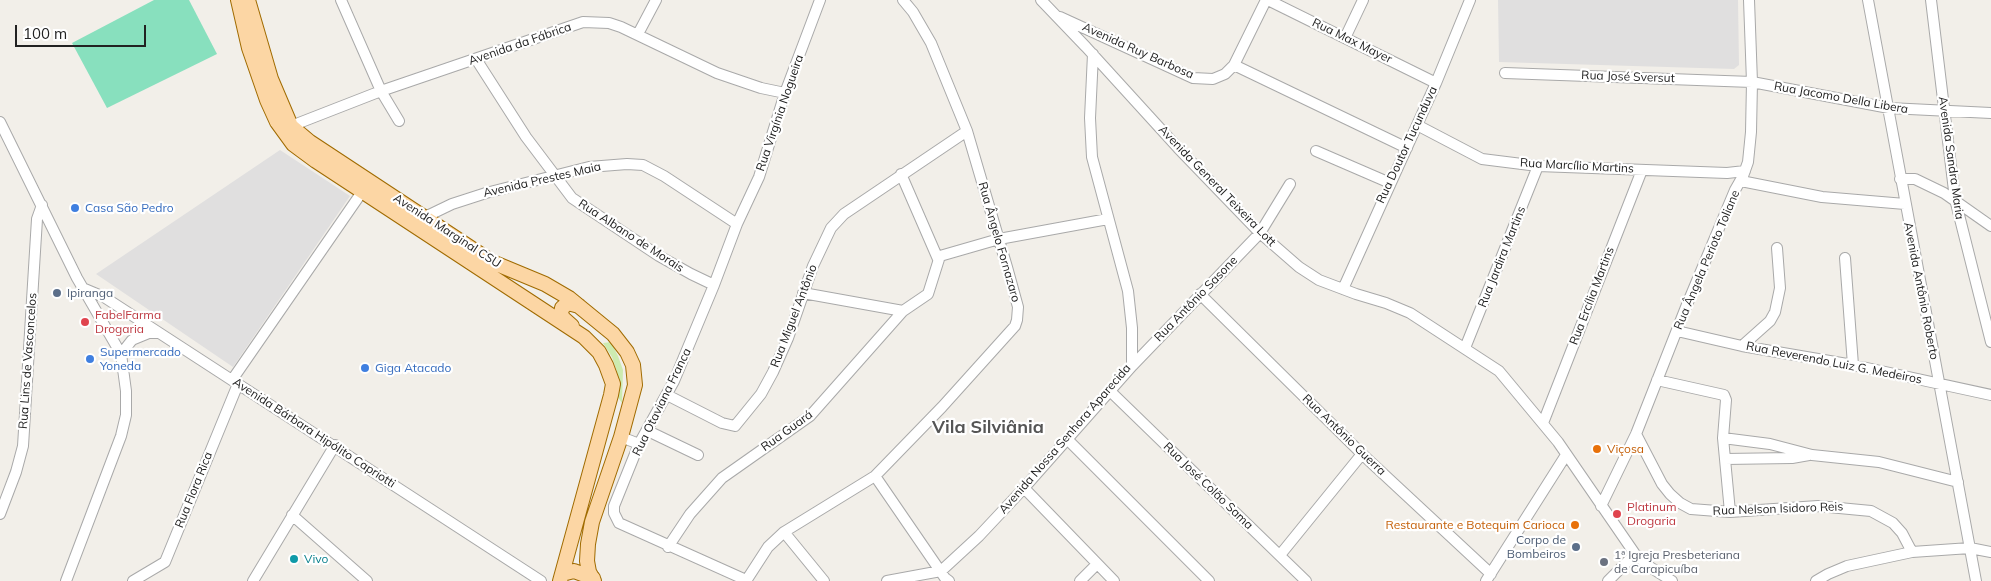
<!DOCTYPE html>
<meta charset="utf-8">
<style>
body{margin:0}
#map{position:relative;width:1991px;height:581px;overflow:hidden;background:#f2efe9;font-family:Mulish,sans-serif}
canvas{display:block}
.scale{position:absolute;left:15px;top:25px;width:131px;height:22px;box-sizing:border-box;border:2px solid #222;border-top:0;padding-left:6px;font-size:15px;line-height:18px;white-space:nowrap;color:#222;-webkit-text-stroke:4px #fff;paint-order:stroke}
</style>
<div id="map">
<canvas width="1991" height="581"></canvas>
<div class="scale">100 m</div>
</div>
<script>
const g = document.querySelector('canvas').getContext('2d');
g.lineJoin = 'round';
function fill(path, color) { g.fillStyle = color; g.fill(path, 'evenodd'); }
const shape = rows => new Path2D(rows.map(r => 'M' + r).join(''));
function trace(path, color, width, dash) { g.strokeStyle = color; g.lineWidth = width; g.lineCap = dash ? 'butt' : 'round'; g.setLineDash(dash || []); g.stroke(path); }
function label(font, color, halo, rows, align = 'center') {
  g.font = font + ' Mulish,sans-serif'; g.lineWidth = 4.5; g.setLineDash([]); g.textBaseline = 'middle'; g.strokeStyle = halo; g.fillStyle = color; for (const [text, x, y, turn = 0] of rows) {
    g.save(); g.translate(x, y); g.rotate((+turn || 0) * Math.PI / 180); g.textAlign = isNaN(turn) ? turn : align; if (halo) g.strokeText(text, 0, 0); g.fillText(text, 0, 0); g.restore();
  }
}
fill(shape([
 [1498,0,1738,0,1739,65,1734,69,1499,62],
 [280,150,350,196,233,367,96,274]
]), '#e0dfdf');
fill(shape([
 [611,342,618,356,623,370,622,403,617,396,617,372,612,357,603,343]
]), '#cdebb0');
fill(shape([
 [154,0,189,0,217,54,107,108,72,43]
]), '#88e0be');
const minor = shape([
 [341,0,381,91,399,121],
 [1041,0,1086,47,1178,148,1260,233,1299,267,1319,280,1356,294,1386,303,1410,313,1499,371,1558,442,1635,554,1650,567,1672,581],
 [1268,0,1436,83],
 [1868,0,1976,581],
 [1931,0,1955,199,1991,342],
 [1060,17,1193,78,1213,79,1225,74,1234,65,1266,0],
 [638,34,656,0],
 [1345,38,1363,0],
 [1093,54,1090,118,1092,157,1128,291,1132,328,1132,366],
 [476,59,526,137,572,198,659,256,691,274,714,285],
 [1234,65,1407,148],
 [1505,73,1752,82,1889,108,1991,113],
 [0,122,77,278,121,354,126,391,126,415,121,436,66,581],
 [1417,125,1482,159,1538,166,1727,173,1745,171],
 [286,128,381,91,583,22,609,23,621,27,717,73,761,88,785,93],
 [1316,151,1390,183],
 [901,174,938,259],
 [1900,179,1915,179,1944,193,1991,226],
 [1741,181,1822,197,1905,204],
 [425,217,452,204,486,193,589,167,627,164,643,165,664,176,737,224],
 [1845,258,1853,365],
 [85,289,104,297,541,581],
 [1343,289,1436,83,1470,0],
 [803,293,903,311],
 [1200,294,1362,454,1491,574],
 [1677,331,1742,346,1853,365,1991,395],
 [1742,346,1770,321,1775,312,1780,288,1777,248],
 [1465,348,1538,166],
 [121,354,132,340,149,333,158,333],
 [232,380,362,192],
 [1657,380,1724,395,1726,400,1723,438,1730,512],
 [1110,391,1306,581],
 [667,395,722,423,735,426,761,394,773,372,788,338,813,266,831,228,844,214,967,131],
 [1543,423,1642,170],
 [648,431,698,455],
 [1636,434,1662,484,1670,494,1680,503,1691,509,1730,512,1818,506,1871,511,1893,523,1902,533,1912,552],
 [621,437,639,444],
 [1723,438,1770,444,1812,455,1879,462,1958,482],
 [1067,439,1209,581],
 [1725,459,1792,458,1809,455],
 [875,476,945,578,949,581],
 [1024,488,1114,581],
 [1601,506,1636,434,1686,307,1735,190,1743,176,1748,162,1751,132,1752,82,1749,0],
 [0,514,16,472,23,446,37,219,42,205],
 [292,515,367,581],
 [784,532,824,581],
 [668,547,690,514,722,478,810,416,903,311,928,294,940,256,999,239,1108,219],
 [1280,555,1362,454],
 [746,580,619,523,614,513,614,506,639,444,674,381,714,285,737,224,759,177,785,93,820,0],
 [133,581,165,562,238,384],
 [253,581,335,445],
 [746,581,768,547,784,532,875,476,942,407,1015,326,1017,320,1018,307,1007,267,967,131,931,43,913,12,903,0],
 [887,581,941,571,979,536,1024,488,1132,366,1260,233,1290,184],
 [1080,581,1097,564],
 [1486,581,1566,455],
 [1608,581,1635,554],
 [1816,581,1828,574,1847,566,1912,552,1970,548,1991,552]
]);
const major = shape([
 [238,0,249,48,267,100,277,122,293,144,316,161,584,337,599,352,606,365,613,384,611,395,560,581],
 [248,0,271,79,291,126,310,142,492,262,545,284,569,298,613,334,627,352,633,365,635,385,621,437,592,522,588,544,587,561,589,572,594,581],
 [572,326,563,318,561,313,562,308,568,303,579,306],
 [562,574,574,571,593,578]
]);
trace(minor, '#a9a9a9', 12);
trace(major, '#a06b00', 16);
trace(minor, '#fff', 10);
trace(major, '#fcd6a4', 14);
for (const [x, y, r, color] of [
 [75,208,5,"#3f7fe0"],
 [57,293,5,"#5c6f8a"],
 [85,322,5,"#e0444e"],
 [90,359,5,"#3f7fe0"],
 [365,368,5,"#3f7fe0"],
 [1597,449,5,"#e8710a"],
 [1617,514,5,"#e0444e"],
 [1575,525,5,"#e8710a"],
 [1576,547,5,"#5c6f8a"],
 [294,559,5,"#0f9aa8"],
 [1604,562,5,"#6b7280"]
]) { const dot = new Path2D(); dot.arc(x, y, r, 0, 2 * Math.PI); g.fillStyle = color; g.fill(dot); trace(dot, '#fff', 2); }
label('12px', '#222', '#fff', [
 ["Rua Max Mayer",1352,41,26],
 ["Avenida da Fábrica",520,44,-19],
 ["Avenida Ruy Barbosa",1138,51,24],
 ["Rua José Sversut",1628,77,2],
 ["Rua Jacomo Della Libera",1841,98,10],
 ["Rua Virgínia Nogueira",780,113,-71],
 ["Rua Doutor Tucunduva",1407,145,-65],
 ["Avenida Sandra Maria",1951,158,82],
 ["Rua Marcílio Martins",1577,166,3],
 ["Avenida Prestes Maia",542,180,-13],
 ["Avenida General Teixeira Lott",1217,186,46],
 ["Avenida Marginal CSU",447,231,33],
 ["Rua Albano de Morais",631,236,33],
 ["Rua Ângelo Fornazaro",999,242,74],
 ["Rua Jardira Martins",1502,257,-68],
 ["Rua Ângela Perioto Toliane",1707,260,-67],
 ["Avenida Antônio Roberto",1921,291,79],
 ["Rua Ercília Martins",1592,296,-69],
 ["Rua Antônio Sasone",1196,299,-46],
 ["Rua Miguel Antônio",794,316,-69],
 ["Rua Lins de Vasconcelos",28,361,-86],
 ["Rua Reverendo Luiz G. Medeiros",1834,363,11],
 ["Rua Otaviana Franca",662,402,-64],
 ["Rua Guará",787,431,-36],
 ["Avenida Bárbara Hipólito Capriotti",314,433,33],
 ["Rua Antônio Guerra",1344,435,44],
 ["Avenida Nossa Senhora Aparecida",1065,439,-49],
 ["Rua José Colão Sama",1208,486,44],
 ["Rua Flora Rica",194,490,-68],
 ["Rua Nelson Isidoro Reis",1778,509,-2]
]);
label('12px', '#366cbe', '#fff', [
 ["Casa São Pedro",85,208],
 ["Supermercado",100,352],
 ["Yoneda",100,366],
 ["Giga Atacado",375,368]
], 'left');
label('12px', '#4e5e75', '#fff', [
 ["Ipiranga",67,293],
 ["Corpo de",1566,540,"right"],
 ["Bombeiros",1566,554,"right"]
], 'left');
label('12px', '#be3a42', '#fff', [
 ["FabelFarma",95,315],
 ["Drogaria",95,329],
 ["Platinum",1627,507],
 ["Drogaria",1627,521]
], 'left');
label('12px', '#c56008', '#fff', [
 ["Viçosa",1607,449],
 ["Restaurante e Botequim Carioca",1565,525,"right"]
], 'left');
label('12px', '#5b616d', '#fff', [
 ["1ª Igreja Presbeteriana",1614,555],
 ["de Carapicuíba",1614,569]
], 'left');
label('12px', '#0d838f', '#fff', [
 ["Vivo",304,559]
], 'left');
label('bold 18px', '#555', '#fff', [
 ["Vila Silviânia",988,428]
]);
</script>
